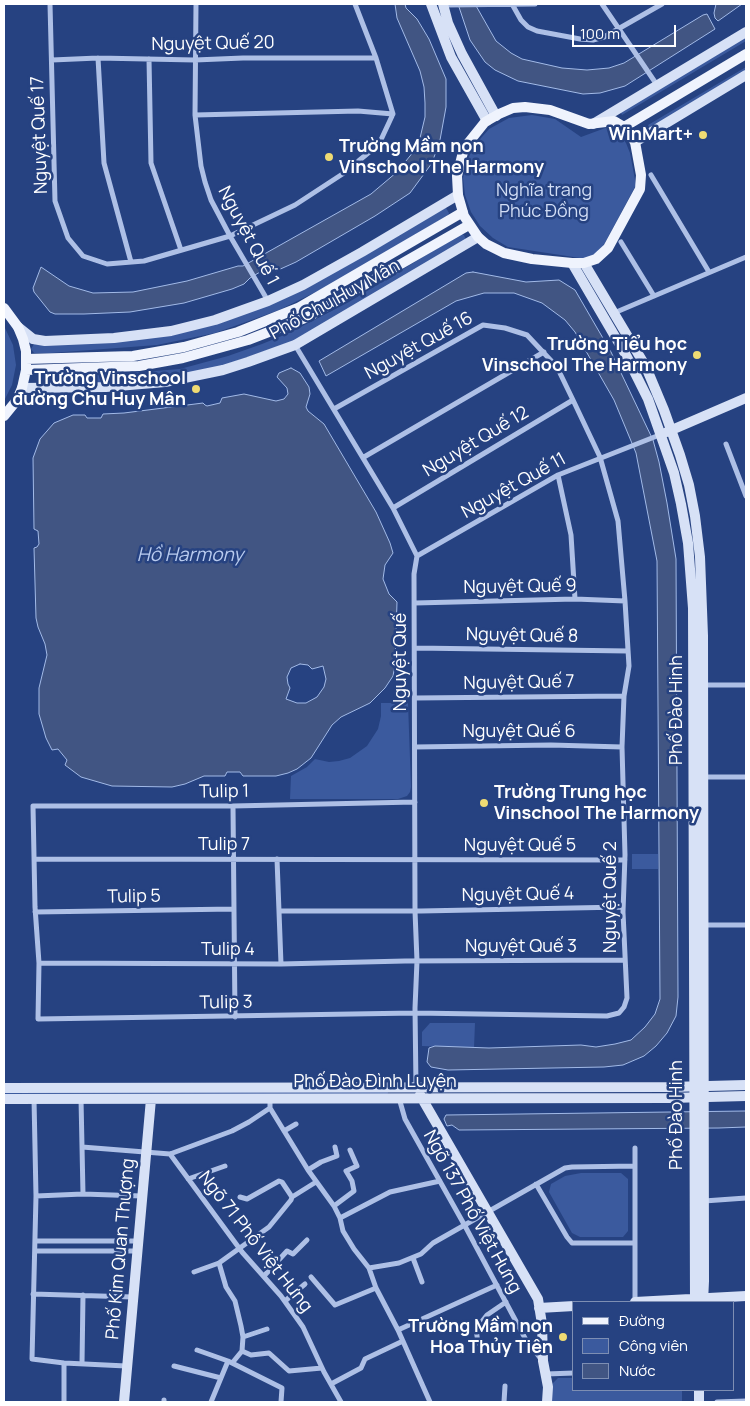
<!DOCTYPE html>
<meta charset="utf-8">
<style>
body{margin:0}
#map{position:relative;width:750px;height:1406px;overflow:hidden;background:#264281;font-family:Manrope,sans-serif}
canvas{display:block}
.frame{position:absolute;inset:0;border:5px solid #fff;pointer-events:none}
.legend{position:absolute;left:572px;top:1301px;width:162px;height:90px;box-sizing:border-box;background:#264281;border:1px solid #7d8eb3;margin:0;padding:6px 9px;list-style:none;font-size:15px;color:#fff}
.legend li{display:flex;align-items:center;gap:10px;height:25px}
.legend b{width:25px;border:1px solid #7d8eb3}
.scale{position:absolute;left:572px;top:25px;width:104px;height:22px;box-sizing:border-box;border:2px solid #fff;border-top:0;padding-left:6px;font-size:15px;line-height:18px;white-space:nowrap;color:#fff;-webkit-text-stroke:4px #264281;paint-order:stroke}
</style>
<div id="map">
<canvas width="750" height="1406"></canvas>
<div class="frame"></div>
<ul class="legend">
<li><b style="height:6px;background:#eff3fd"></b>Đường</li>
<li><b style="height:14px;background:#3b5a9e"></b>Công viên</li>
<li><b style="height:14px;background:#415583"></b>Nước</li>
</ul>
<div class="scale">100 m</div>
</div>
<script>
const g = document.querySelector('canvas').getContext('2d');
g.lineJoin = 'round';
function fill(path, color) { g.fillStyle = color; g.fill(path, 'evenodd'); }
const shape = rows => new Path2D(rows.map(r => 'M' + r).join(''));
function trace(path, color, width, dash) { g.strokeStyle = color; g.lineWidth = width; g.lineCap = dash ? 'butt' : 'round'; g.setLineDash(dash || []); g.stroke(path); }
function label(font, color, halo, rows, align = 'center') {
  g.font = font + ' Manrope,sans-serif'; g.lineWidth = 5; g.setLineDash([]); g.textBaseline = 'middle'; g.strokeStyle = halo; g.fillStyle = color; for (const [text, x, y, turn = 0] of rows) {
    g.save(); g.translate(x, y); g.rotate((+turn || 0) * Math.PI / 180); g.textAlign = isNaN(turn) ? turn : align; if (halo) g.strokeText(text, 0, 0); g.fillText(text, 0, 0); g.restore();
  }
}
fill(shape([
 [746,36,746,41,622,115,620,111],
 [746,67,746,72,650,129,648,125],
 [532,115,555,119,581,137,608,127,613,128,619,132,626,143,630,153,636,185,601,250,589,258,580,258,508,247,493,238,480,226,471,212,465,195,463,178,467,161,474,146,489,129,509,118],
 [446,208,449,213,448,215,338,281,279,310,246,322,215,333,157,345,51,353,34,353,31,349,34,344,41,345,221,322,441,209],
 [461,234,464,235,466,240,293,341,222,366,164,379,104,383,39,383,36,381,36,378,39,375,104,375,180,369,228,356,262,344,289,333,349,302],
 [4,326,13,345,16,365,12,385,4,401],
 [381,703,408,703,411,787,410,792,407,796,398,799,290,799,291,776,307,767,315,759,329,762,339,761,350,758,367,746,378,729,381,716],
 [632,854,658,854,658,869,632,869],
 [430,1023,475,1023,474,1048,422,1046,422,1032],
 [4,1092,388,1092,388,1093,387,1095,4,1096],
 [581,1173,621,1173,628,1179,628,1231,623,1237,580,1237,572,1233,549,1192,551,1184,565,1176],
 [558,1378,574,1378,574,1390,682,1390,682,1402,550,1402,551,1385]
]), '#3b5a9e');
const water = shape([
 [395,4,405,4,406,8,417,19,429,39,446,79,446,107,440,140,432,163,410,193,375,216,296,262,276,271,265,269,250,278,244,284,232,289,184,303,130,312,84,314,55,314,50,312,34,292,33,288,41,267,69,286,93,293,133,292,187,281,238,266,243,266,371,194,397,172,414,151,420,138,425,117,425,103,424,87,420,71,397,18,395,4],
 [458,4,475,4,496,41,511,53,522,59,562,68,587,70,609,68,624,63,703,15,707,14,715,29,625,86,600,93,583,94,518,81,495,70,485,62,470,40,458,4],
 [716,4,742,4,718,21,715,18,714,13,716,4],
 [473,272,526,282,559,280,575,290,611,352,653,440,659,462,667,503,676,559,678,997,676,1016,667,1033,656,1046,644,1056,623,1065,604,1067,448,1070,431,1067,427,1062,429,1048,435,1046,489,1048,581,1045,596,1047,615,1044,631,1040,645,1027,655,1014,660,999,657,561,636,453,614,400,575,332,565,320,542,303,514,293,484,293,456,301,326,376,319,361,466,273,473,272],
 [291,368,300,373,309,387,310,394,306,407,308,411,324,424,376,512,390,543,393,553,385,565,383,579,389,594,397,602,395,665,393,676,385,688,370,703,341,717,332,725,311,758,297,769,288,773,276,776,243,776,240,772,227,772,225,776,204,776,185,784,172,787,112,786,81,777,65,765,67,760,58,749,52,750,46,738,39,714,39,688,47,655,45,644,38,627,36,618,34,548,37,547,39,544,38,531,34,529,33,458,40,439,54,423,73,415,85,415,87,418,101,418,103,414,124,413,203,403,205,405,207,406,220,403,222,398,244,394,276,401,284,399,288,394,287,388,277,377,279,373,291,368],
 [300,664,308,665,312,669,323,666,326,679,324,687,317,697,306,703,297,703,286,699,290,688,288,684,287,677,291,668,300,664],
 [746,1111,746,1127,719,1128,459,1130,452,1125,447,1126,444,1119,446,1115,746,1111]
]);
fill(water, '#415583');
trace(water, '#a2bae7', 1);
trace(shape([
 [50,4,55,201,68,238,83,256,107,264,144,261,230,236,295,205,344,173,379,144,393,114,376,58,355,4],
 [196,4,195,115,201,166,205,182,211,200,230,236,268,301],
 [512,4,521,20,528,27,537,31,580,39,593,40,604,37,662,4],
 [602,4,657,85],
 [444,5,535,4],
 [98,58,104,163,131,262],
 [149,59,151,163,181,250],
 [52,60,98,58,195,60,243,58,376,58],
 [195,115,358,111,393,114],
 [651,175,709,272],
 [621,242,654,296],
 [614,313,746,257],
 [295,345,393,508,417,556,414,574,415,911,417,961,415,1008,416,1087],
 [334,409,483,325,505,328,527,335,557,367,573,400,600,457,618,521,625,601,629,666,624,696,622,747,625,855,623,912,627,998,624,1007,619,1013,607,1016,415,1013,38,1019,39,963,35,907,33,806,233,806,415,802],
 [726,444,746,496],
 [364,457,544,352],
 [558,475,571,535,575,599],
 [393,508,573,400],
 [417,556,558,475,662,434],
 [415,603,575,599,625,601],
 [415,648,628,651],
 [703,685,746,685],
 [415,698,624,696],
 [415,747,551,745,622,747],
 [703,777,746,777],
 [233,806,235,1017],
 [34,859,625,860],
 [277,859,281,964],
 [280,911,421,911,623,907],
 [35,912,234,909],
 [704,925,746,925],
 [39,963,281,964,405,961,625,960],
 [399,1098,405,1119,465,1226,526,1340,541,1359],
 [34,1099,36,1196,32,1359,64,1363,126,1366],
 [81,1099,83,1194],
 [270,1108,308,1170,334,1206,340,1218,343,1231,354,1249,369,1268,376,1288,398,1330,430,1402],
 [284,1131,296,1124],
 [82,1147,170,1154,232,1131,249,1122,270,1108,270,1099],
 [635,1148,635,1302],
 [170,1154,242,1252,281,1296,303,1327,324,1372,341,1402],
 [308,1170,321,1162,337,1156,335,1147],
 [188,1179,225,1166],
 [536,1184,567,1237,572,1243,635,1243],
 [36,1196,83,1194,142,1196],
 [240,1197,247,1199,279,1181,282,1182,292,1197],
 [704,1201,746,1198],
 [334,1206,354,1191,352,1181,346,1171,357,1166,350,1150],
 [340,1218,390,1192,440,1181],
 [35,1241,138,1241],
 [35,1251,137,1251],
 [413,1258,422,1282],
 [219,1263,269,1227,291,1200,292,1197,316,1182],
 [369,1268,399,1263,421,1254,433,1243,565,1168,572,1167,635,1166],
 [194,1272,219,1263,226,1287,235,1301,241,1326,243,1337,242,1351,233,1362],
 [264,1276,287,1251,293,1254,307,1240],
 [311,1277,335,1305,376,1288],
 [33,1294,133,1297],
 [285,1301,305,1284],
 [398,1330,497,1285],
 [243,1337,267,1329],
 [478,1343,476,1329,487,1315,506,1302],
 [197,1350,228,1361],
 [242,1351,251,1355,269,1353,289,1371,322,1368],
 [64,1363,64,1402],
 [82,1364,83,1295],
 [174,1366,221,1378],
 [546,1374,574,1373],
 [331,1384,361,1368,365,1359,403,1341],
 [164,1402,164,1400],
 [211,1402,228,1361,282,1388,281,1402],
 [504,1402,505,1386],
 [717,1402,746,1401]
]), '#aec0e6', 5);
trace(shape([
 [431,4,451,57,487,121],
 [443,4,448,23,462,54,496,116],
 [593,124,746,32],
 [635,142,746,75],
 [572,263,627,357,648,399,674,473,681,504,688,543,693,608,695,1302],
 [584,263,646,367,664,410,680,455,689,485,695,516,700,557,703,636,704,1281,703,1302],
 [18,327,33,339,45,341,114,338,171,331,215,320,268,301,303,285,362,252,458,195],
 [22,388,106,387,165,382,223,370,248,362,295,345,478,237],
 [667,432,746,398],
 [4,1088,670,1087,746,1085],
 [420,1095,538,1299,542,1324,543,1361,548,1387,547,1402],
 [4,1099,670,1098,746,1096],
 [635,1302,746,1296],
 [539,1308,574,1306],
 [699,1390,699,1402],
 [124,1402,151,1099]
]), '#d7e1f6', 10);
trace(shape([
 [525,107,550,110,589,124,614,121,624,127,635,142,641,175,640,189,608,248,596,259,584,263,572,263,532,259,504,253,486,244,478,237,464,216,458,195,457,176,463,152,469,142,485,122,499,114,513,108,525,107],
 [624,127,746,54],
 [4,308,18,327,23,339,26,351,26,370,22,388,17,400,4,416],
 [26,359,133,356,184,347,238,332,298,308,463,212],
 [26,370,139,366,183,358,248,340,310,316,469,225]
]), '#eff3fd', 10);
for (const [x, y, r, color] of [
 [703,135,5,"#efdb73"],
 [329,157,5,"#efdb73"],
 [697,355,5,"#efdb73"],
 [196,389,5,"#efdb73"],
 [484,803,5,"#efdb73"],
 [563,1337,5,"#efdb73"]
]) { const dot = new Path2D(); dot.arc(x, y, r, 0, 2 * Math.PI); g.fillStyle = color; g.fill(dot); trace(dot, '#264281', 2); }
label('18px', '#fff', '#264281', [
 ["Nguyệt Quế 20",213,44,-1],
 ["Nguyệt Quế 17",40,135,-92],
 ["Nguyệt Quế 1",248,236,62],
 ["Phố Chu Huy Mân",335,300,-29],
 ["Nguyệt Quế 16",419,346,-29],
 ["Nguyệt Quế 12",476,442,-31],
 ["Nguyệt Quế 11",514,486,-29],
 ["Nguyệt Quế 9",520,587,-1],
 ["Nguyệt Quế 8",522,636,1],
 ["Nguyệt Quế",401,662,-90],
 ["Nguyệt Quế 7",519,683,-1],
 ["Phố Đào Hinh",677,710,-90],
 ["Nguyệt Quế 6",519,732],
 ["Tulip 1",224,792,-1],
 ["Tulip 7",224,845],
 ["Nguyệt Quế 5",520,846],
 ["Nguyệt Quế 4",518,895,-1],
 ["Tulip 5",134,897,-1],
 ["Nguyệt Quế 2",611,897,-90],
 ["Nguyệt Quế 3",521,947],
 ["Tulip 4",228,950],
 ["Tulip 3",226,1003,-1],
 ["Phố Đào Đình Luyện",375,1082],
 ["Phố Đào Hinh",677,1115,-90],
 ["Ngõ 137 Phố Việt Hưng",472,1212,61],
 ["Ngõ 71 Phố Việt Hưng",255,1242,52],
 ["Phố Kim Quan Thượng",121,1249,-85]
]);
label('bold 18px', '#fff', '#264281', [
 ["WinMart+",693,135],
 ["Trường Mầm non",339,147,"left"],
 ["Vinschool The Harmony",339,168,"left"],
 ["Trường Tiểu học",687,345],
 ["Vinschool The Harmony",687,366],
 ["Trường Vinschool",186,379],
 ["đường Chu Huy Mân",186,400],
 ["Trường Trung học",494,793,"left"],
 ["Vinschool The Harmony",494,814,"left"],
 ["Trường Mầm non",553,1327],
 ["Hoa Thủy Tiên",553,1348]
], 'right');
label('18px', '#d1ddf5', '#264281', [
 ["Nghĩa trang",544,191],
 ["Phúc Đồng",544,212]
]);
label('italic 19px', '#b9cbee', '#264281', [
 ["Hồ Harmony",190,556]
]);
</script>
